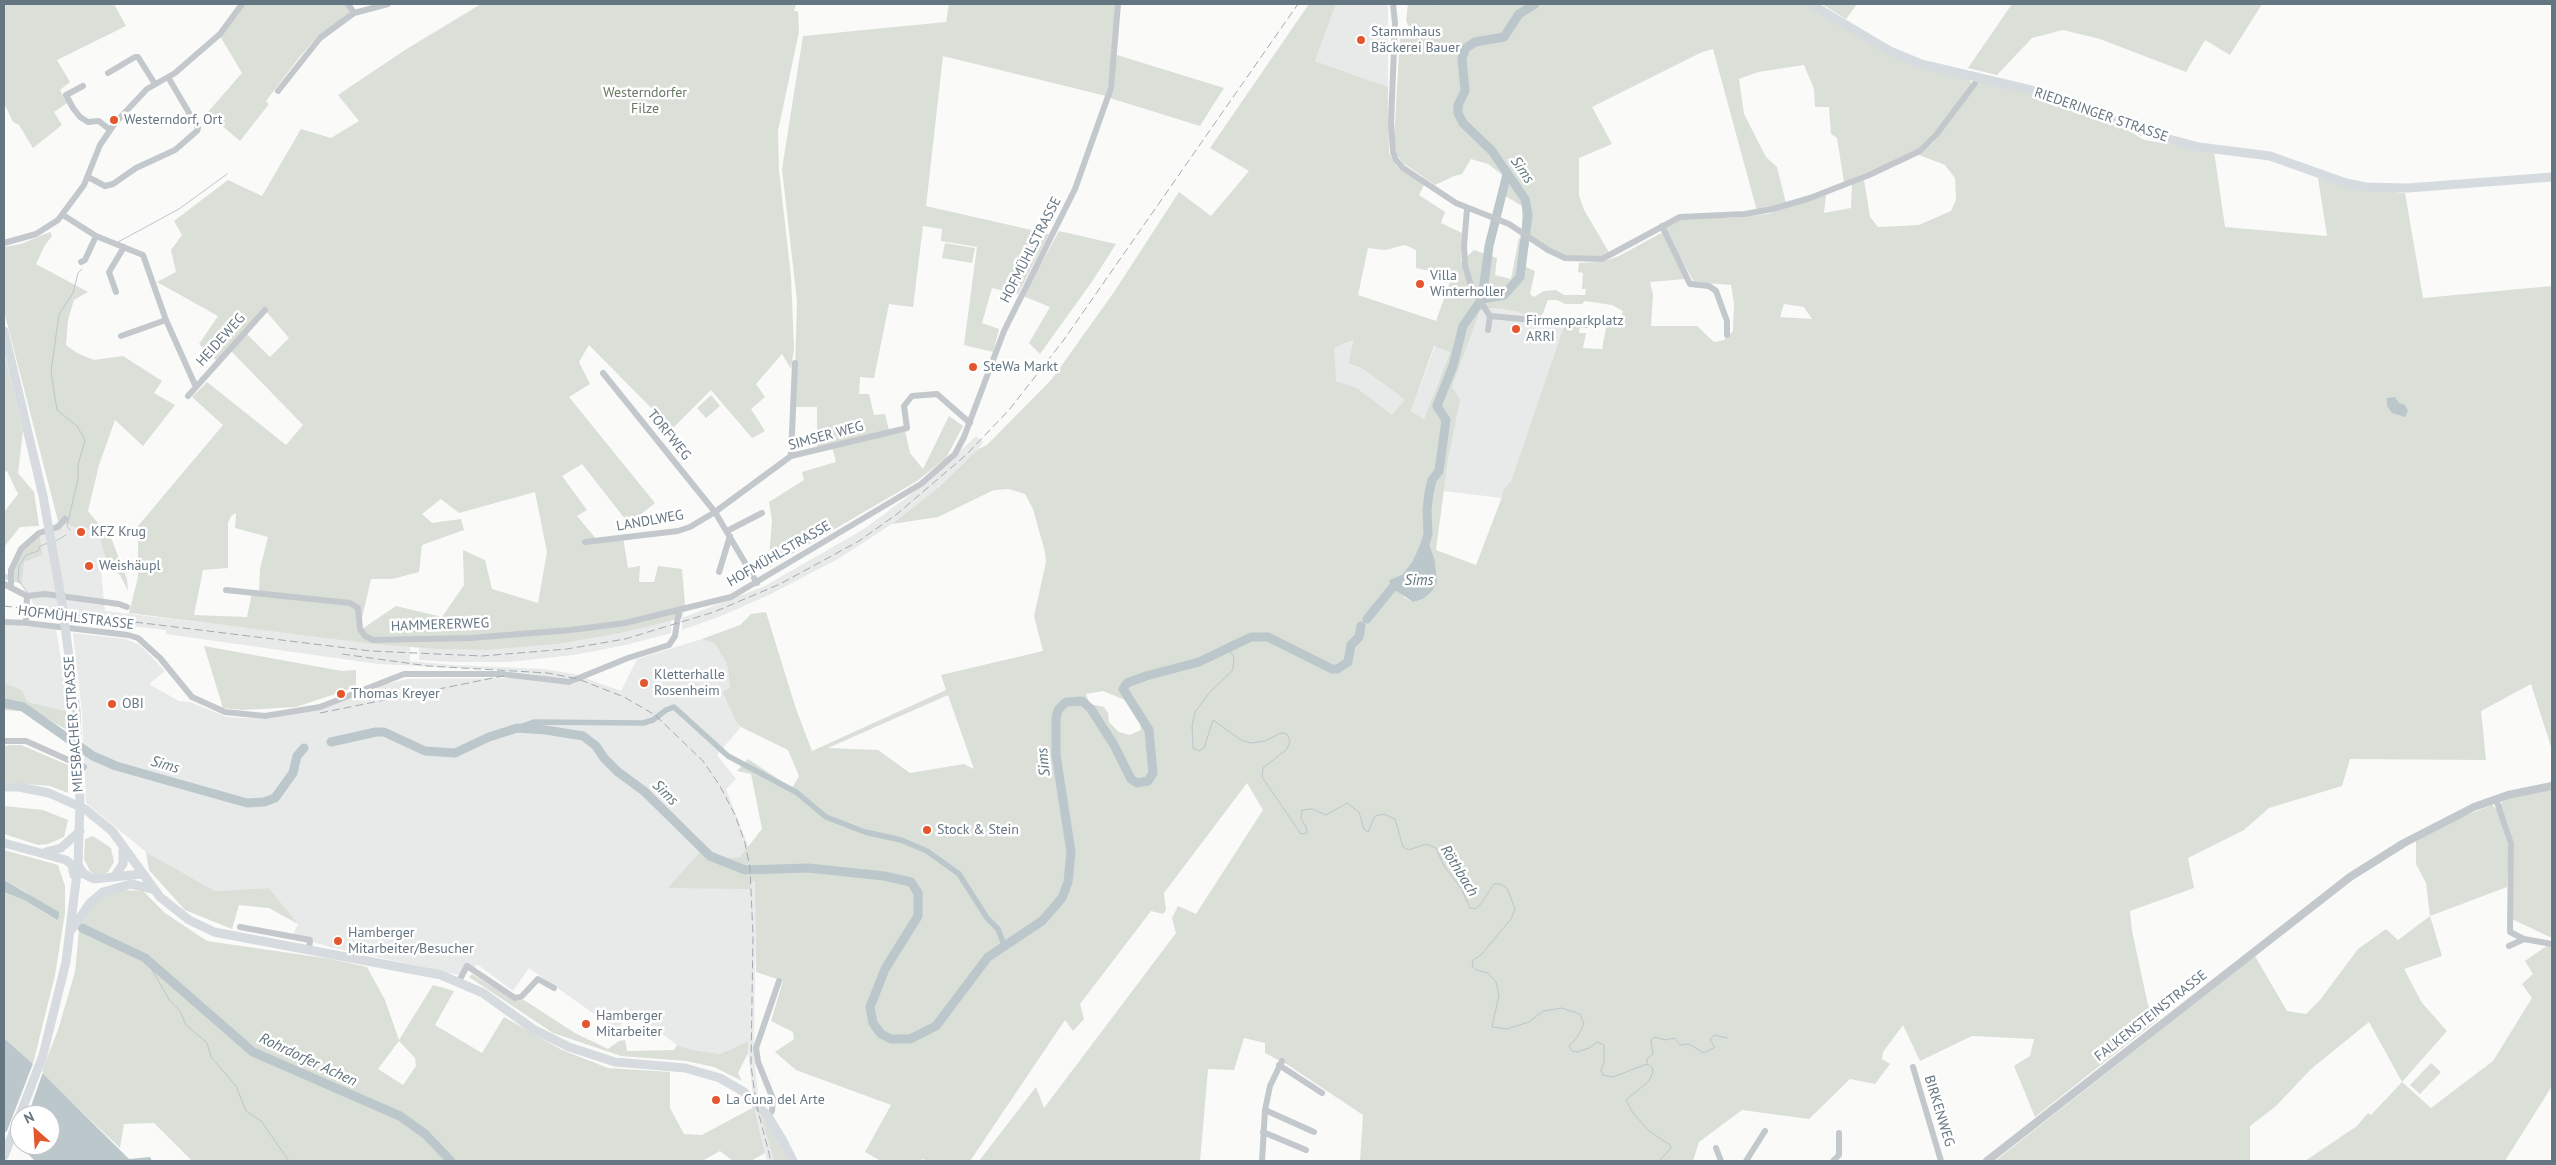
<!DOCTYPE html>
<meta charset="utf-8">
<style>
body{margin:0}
#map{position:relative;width:2556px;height:1165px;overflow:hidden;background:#fafaf8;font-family:"PT Sans",sans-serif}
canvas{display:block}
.frame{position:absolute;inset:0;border:5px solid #657683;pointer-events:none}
.north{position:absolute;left:10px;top:1105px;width:50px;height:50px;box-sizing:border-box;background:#fff;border:1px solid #c1c8cd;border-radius:50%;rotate:334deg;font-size:14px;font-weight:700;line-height:20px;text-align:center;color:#657683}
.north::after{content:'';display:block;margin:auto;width:18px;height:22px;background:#e4572e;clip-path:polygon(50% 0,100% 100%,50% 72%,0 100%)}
</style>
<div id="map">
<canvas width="2556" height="1165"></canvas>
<div class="frame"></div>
<div class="north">N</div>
</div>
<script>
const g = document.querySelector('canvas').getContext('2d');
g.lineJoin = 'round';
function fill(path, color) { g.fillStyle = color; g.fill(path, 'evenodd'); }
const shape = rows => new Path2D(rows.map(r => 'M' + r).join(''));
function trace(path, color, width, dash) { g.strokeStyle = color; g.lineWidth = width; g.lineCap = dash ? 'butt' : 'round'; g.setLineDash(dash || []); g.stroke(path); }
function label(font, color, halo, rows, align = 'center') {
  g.font = font + ' "PT Sans",sans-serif'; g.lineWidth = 5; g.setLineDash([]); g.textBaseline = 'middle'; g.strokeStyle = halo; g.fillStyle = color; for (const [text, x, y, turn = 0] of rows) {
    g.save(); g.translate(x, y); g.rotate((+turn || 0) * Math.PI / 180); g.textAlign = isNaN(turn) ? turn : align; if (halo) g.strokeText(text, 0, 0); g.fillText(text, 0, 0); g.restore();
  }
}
fill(shape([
 [1336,4,1388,4,1388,87,1315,61],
 [1491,308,1519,312,1527,317,1541,318,1564,326,1511,481,1503,490,1502,498,1443,491,1448,459,1452,387,1480,311],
 [1355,340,1348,363,1363,369,1406,401,1392,416,1357,388,1336,381,1333,348],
 [1435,346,1450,351,1424,419,1411,411],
 [976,436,983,442,978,449,939,487,892,524,838,559,769,595,721,616,682,630,682,618,765,586,864,529,930,480],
 [58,521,76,528,86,528,99,536,108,566,101,571,105,611,410,647,410,661,453,665,543,669,574,674,621,691,637,659,702,639,715,644,727,664,730,688,722,691,741,727,717,755,736,779,726,789,749,848,740,857,726,858,700,852,750,889,751,882,756,881,754,1055,760,1114,774,1161,767,1161,754,1107,747,1041,720,1054,693,1050,677,1045,631,1011,617,1030,529,968,513,991,478,965,459,975,330,947,292,936,298,924,269,888,215,891,146,852,86,803,82,712,73,633,126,639,140,645,165,671,149,684,179,701,190,702,227,717,268,719,321,709,374,687,407,679,512,678,568,685,577,683,532,674,500,670,378,664,166,634,166,630,33,615,33,603,22,584,24,562,40,536],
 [671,620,671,633,626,645,574,655,509,662,451,662,419,660,419,648,488,650,559,644,621,633],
 [4,625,56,629,63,671,66,711,28,702,22,690,4,683]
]), '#e8e9e9');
fill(shape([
 [4,4,114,4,126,26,57,60,70,82,60,90,67,103,54,112,62,125,33,148,19,125,13,122,4,103],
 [245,4,346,4,350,13,316,38,298,59,266,101,269,104,240,141,207,113,242,73,220,36],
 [481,4,796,4,794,11,798,11,799,32,778,131,779,170,791,277,794,348,791,369,782,354,756,384,765,397,751,409,765,431,752,438,711,390,672,429,589,345,579,362,590,384,569,397,655,503,629,524,582,464,562,476,587,510,577,516,598,541,623,537,628,568,640,566,639,582,654,582,658,566,682,569,685,604,682,618,621,633,559,644,488,650,435,649,374,644,129,613,138,577,138,526,223,425,192,397,207,382,286,445,303,425,231,351,246,333,270,357,289,338,264,309,217,361,199,344,218,316,157,282,176,272,171,250,182,235,174,221,228,180,262,196,301,129,331,138,359,121,338,95,405,50],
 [535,492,547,552,538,603,492,589,485,560,463,550,464,585,442,617,396,606,359,631,371,579,392,579,419,572,422,545,464,530,461,519,432,523,422,514,441,499,459,513],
 [236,513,235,528,268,537,260,569,259,593,252,593,247,617,194,615,203,570,228,568,228,523,231,516],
 [949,4,1115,4,1113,60,1106,96,943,56,926,206,1049,234,1018,294,992,288,982,323,999,329,993,352,964,345,977,247,941,241,942,229,923,226,913,307,889,304,874,378,860,377,859,394,869,394,874,415,885,414,889,430,817,447,817,407,794,407,797,301,782,169,803,36,946,22],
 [1309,4,1336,4,1315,61,1388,87,1389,153,1397,167,1424,185,1419,195,1445,212,1441,223,1462,233,1461,262,1474,250,1497,258,1495,275,1511,279,1519,238,1529,243,1524,266,1535,271,1530,294,1534,297,1544,291,1556,290,1564,295,1585,295,1586,289,1582,289,1583,273,1578,272,1579,263,1602,262,1619,256,1663,232,1685,279,1650,282,1653,295,1651,326,1697,326,1714,342,1724,340,1733,331,1734,303,1731,285,1694,282,1666,232,1666,227,1684,218,1732,218,1768,214,1826,195,1824,213,1851,208,1852,184,1864,180,1870,217,1878,227,1919,225,1951,211,1956,200,1955,178,1945,165,1919,155,1933,143,1975,87,1982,81,2032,93,2124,128,2144,140,2214,151,2225,227,2327,236,2318,178,2359,189,2405,193,2423,298,2552,286,2552,750,2531,684,2481,711,2486,760,2350,759,2342,786,2269,808,2244,830,2188,858,2194,888,2130,911,2132,931,2148,1005,2159,1019,2035,1117,2014,1066,2030,1056,2034,1039,1972,1036,1920,1061,1903,1025,1883,1052,1882,1059,1890,1064,1875,1084,1850,1079,1809,1119,1742,1110,1699,1142,1693,1161,1360,1161,1363,1115,1288,1065,1265,1053,1265,1043,1244,1038,1234,1070,1208,1069,1200,1161,979,1161,1036,1087,1044,1108,1176,933,1172,918,1178,906,1196,914,1263,810,1247,783,1164,893,1166,910,1163,914,1151,911,1080,1004,1084,1019,1073,1031,1065,1020,970,1161,928,1161,922,1159,921,1161,881,1161,865,1152,891,1105,796,1070,775,1052,794,1039,793,1032,771,1021,783,981,756,972,755,881,751,882,750,889,668,888,700,852,726,858,740,857,762,829,751,774,737,771,748,759,792,788,799,776,788,750,741,727,736,721,722,691,730,688,727,664,715,644,702,639,740,625,751,614,766,612,796,709,812,751,946,690,941,675,1043,651,1034,616,1046,562,1045,552,1033,509,1025,494,1009,489,994,490,938,517,892,524,939,487,978,449,987,445,1052,379,1114,292,1179,192,1211,216,1249,171,1210,148],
 [1405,245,1416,250,1416,268,1452,276,1436,321,1358,295,1368,248,1385,250],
 [1548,300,1557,300,1565,304,1582,304,1585,301,1612,305,1623,311,1620,322,1609,323,1606,328,1602,349,1583,348,1586,333,1579,333,1580,326,1564,326,1511,481,1503,490,1502,497,1476,565,1436,550,1448,459,1460,400,1452,387,1480,311,1491,308,1501,309,1519,312,1527,317,1541,318],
 [1784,304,1804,307,1812,319,1780,317],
 [1354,340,1348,363,1363,369,1405,400,1392,415,1357,388,1336,381,1334,348],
 [1434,346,1450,352,1424,419,1411,411],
 [1421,543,1435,561,1437,582,1423,599,1413,602,1405,598,1390,580,1402,575,1412,562],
 [1103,691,1125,700,1140,722,1141,730,1130,735,1119,732,1109,722,1108,713,1104,707,1090,704,1086,694],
 [948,695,974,769,964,764,910,773,878,750,828,748],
 [1408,4,1438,4,1438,6,1440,4,1805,4,1868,42,1969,79,1972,84,1930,139,1916,152,1844,182,1837,138,1831,134,1829,107,1815,107,1814,89,1804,65,1758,72,1739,79,1744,114,1766,157,1777,167,1786,203,1757,211,1713,49,1702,52,1592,107,1612,144,1579,158,1579,195,1584,210,1610,254,1601,258,1565,256,1554,252,1522,230,1522,206,1500,193,1505,177,1488,164,1471,159,1462,174,1454,176,1435,185,1403,163,1397,155,1394,138,1400,38,1410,29,1406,21],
 [1822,4,1857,4,1846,19],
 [2012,4,2262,4,2230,55,2205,40,2186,72,2100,39,2063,30,2032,38,1997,75,1968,68],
 [1117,55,1224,88,1200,126,1110,98],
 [1059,231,1116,244,1091,283,1040,354,1029,343,1050,307,1023,296],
 [50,232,52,236,45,245,36,264,88,292,74,300,68,320,66,345,77,353,94,360,123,356,162,381,154,393,175,405,143,446,115,420,99,465,88,511,112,540,127,579,128,591,120,575,108,566,99,536,86,528,76,528,58,521,4,311,4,247,21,244],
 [945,243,975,248,972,263,942,258],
 [5,356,23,431,18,473,34,492,39,526,20,527,4,547,4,512,18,494,7,471,4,472],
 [711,395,720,406,706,418,697,408],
 [949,416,963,426,946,458,917,481,768,568,772,521,769,502,804,480,802,472,836,462,832,447,905,430,910,453,923,469],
 [40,536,42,555,24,562,22,584,4,579,4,573,9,575,26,545],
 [204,646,342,671,356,670,356,687,296,707,243,710,223,708],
 [4,683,22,690,28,702,66,711,67,730,36,712,4,710],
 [10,745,21,745,68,765,68,793,50,786,4,782,4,746],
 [2552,790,2552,938,2512,919,2514,845,2500,806,2503,800],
 [2492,805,2497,809,2509,849,2507,887,2430,916,2442,956,2404,969,2422,1003,2447,1031,2402,1082,2431,1108,2493,1061,2532,998,2522,984,2533,974,2525,961,2548,945,2552,946,2552,1086,2505,1161,2305,1161,2357,1126,2368,1113,2371,1115,2402,1082,2369,1022,2311,1069,2276,1106,2250,1126,2250,1161,1995,1161,2255,956,2287,1011,2306,1014,2320,1000,2358,949,2386,929,2398,940,2430,916,2426,883,2416,864,2416,841,2450,822],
 [4,806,43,810,68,820,64,837,48,844,38,845,4,834],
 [93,836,111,848,114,862,108,872,97,876,90,871,84,859,85,839],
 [4,850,58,865,65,886,65,913,55,975,33,1064,4,1038,4,892,24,900,56,920,26,892,4,880],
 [146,852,215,891,269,888,298,924,269,908,239,905,232,929,185,910,149,870],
 [122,890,143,891,165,913,207,941,331,959,367,967,385,1000,399,1040,433,985,454,991,435,1025,482,1053,504,1017,562,1050,608,1068,670,1072,670,1108,684,1134,702,1135,754,1107,765,1153,751,1161,733,1161,720,1151,702,1161,192,1161,154,1123,124,1124,120,1148,41,1073,58,1030,75,972,79,930,85,915,102,896],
 [399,1041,415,1058,416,1066,403,1085,378,1069],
 [472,974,516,1001,524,1000,575,1033,608,1049,619,1041,625,1040,627,1051,674,1050,677,1045,693,1050,720,1054,748,1041,748,1053,738,1073,742,1081,714,1067,686,1061,621,1056,553,1033,469,977],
 [2431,1063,2441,1072,2420,1094,2410,1085],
 [760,1114,772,1128,788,1161,774,1161]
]), '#dadfd7');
fill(shape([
 [2395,397,2399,403,2405,405,2408,411,2405,417,2392,413,2387,406,2387,398],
 [1428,541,1435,561,1437,582,1432,591,1423,599,1413,602,1392,588,1389,580,1402,575,1412,562,1421,543],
 [4,880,59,912,59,917,57,920,24,900,4,892],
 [4,1038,33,1064,129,1159,150,1157,152,1161,35,1161,4,1130],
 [20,1115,50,1115,50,1145,20,1145]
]), '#bbc7cb');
fill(shape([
 [34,1061,43,1072,28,1115,20,1115,20,1135,15,1145,5,1136]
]), '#fafaf8');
trace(shape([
 [118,242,179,209,227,174],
 [70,530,67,526,78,479,78,465,85,440,77,426,57,410,51,372,59,314,73,293,78,273,82,269],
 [54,542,66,535],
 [27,592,18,580,19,566,26,555,38,551,40,546,48,543],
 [1228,649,1234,657,1233,670,1210,692,1195,712,1192,727,1193,748,1199,751,1204,748,1213,720,1241,740,1251,743,1265,741,1281,733,1287,734,1290,741,1287,749,1263,768,1262,777,1301,834,1307,833,1306,827,1301,818,1302,810,1312,809,1326,815,1347,803,1359,812,1364,829,1368,832,1375,816,1384,814,1395,819,1403,847,1409,850,1426,844,1436,848,1444,866,1461,888,1470,908,1475,909,1480,905,1494,884,1500,884,1507,888,1515,909,1511,919,1481,955,1473,960,1472,966,1476,970,1488,973,1496,982,1499,995,1492,1027,1507,1029,1529,1022,1543,1011,1562,1008,1580,1014,1584,1024,1576,1039,1569,1046,1572,1051,1577,1052,1589,1048,1597,1042,1604,1045,1604,1062,1601,1070,1603,1075,1613,1077,1647,1064,1652,1067,1653,1072,1649,1081,1626,1100,1633,1113,1649,1131,1670,1145,1671,1148,1659,1161],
 [145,958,170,1001,180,1011,186,1025,207,1043,211,1057,236,1086,246,1111,261,1121,289,1161],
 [1647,1064,1647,1059,1653,1054,1651,1041,1654,1037,1666,1040,1674,1038,1680,1045,1689,1044,1704,1053,1715,1047,1710,1040,1714,1035,1727,1038]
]), '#bbc7cb', 1);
trace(shape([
 [517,728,534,722,643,723,653,720,666,710,674,707,728,756,796,792,826,817,865,832,901,840,927,851,959,874,987,918,998,929,1004,945]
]), '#bbc7cb', 5.5);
trace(shape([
 [1482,299,1489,246,1507,174],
 [1423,550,1428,534,1427,510,1429,493,1432,480,1439,471,1446,420,1437,406,1453,366,1463,326,1482,299,1504,295,1520,277,1528,215,1525,199,1492,151,1463,123,1458,113,1458,105,1465,91,1462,58,1466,48,1475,42,1504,37,1519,14,1535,4],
 [1367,619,1392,588,1401,580],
 [4,703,23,707,93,756,116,766,247,803,264,802,275,798,293,773,297,756,304,748],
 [331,742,376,732,384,732,425,751,455,753,489,737,517,728,546,730,583,736,596,746,604,758,618,772,644,791,710,856,745,870,808,868,884,876,911,882,918,893,918,916,885,969,870,1007,873,1023,881,1034,891,1039,910,1039,936,1026,988,957,1042,921,1062,898,1068,882,1071,852,1056,755,1056,718,1058,710,1066,702,1082,701,1091,709,1114,745,1131,779,1137,783,1148,781,1153,773,1149,730,1123,689,1127,683,1146,676,1199,662,1251,637,1268,637,1332,669,1337,669,1348,662,1351,645,1359,637,1361,626],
 [82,928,145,958,253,1052,400,1116,425,1134,451,1161]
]), '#bbc7cb', 9);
trace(shape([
 [348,4,354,13,388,4],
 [1393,4,1395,23,1391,123,1393,152,1396,160,1403,168,1456,203,1509,224,1548,250,1565,258,1602,259,1680,217,1745,214,1773,209,1810,198,1869,175,1920,151,1936,135,1979,78],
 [108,73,135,57,138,57,155,84],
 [83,86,66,95,73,108,80,117,88,122,99,121,110,130],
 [278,91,320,38,354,13],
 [88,177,105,186,113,184,136,168,175,150,197,131,198,128,168,77],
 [1467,209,1464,246,1465,265,1472,289,1490,316,1488,330],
 [63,215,96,236,143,255,166,320,196,387],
 [1662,226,1690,284,1709,286,1716,291,1727,321,1727,335],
 [4,243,36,234,58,220,84,185,100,145,115,123,147,89,175,73,220,34,242,4],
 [81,262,85,260,96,236],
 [116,292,109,272,124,247],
 [1490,316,1586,325],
 [121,336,166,320],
 [188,396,265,310],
 [791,456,795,363],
 [727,531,762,513],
 [585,542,678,531,690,527,715,512,603,373],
 [719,572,730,536],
 [757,583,715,512,791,456,907,428,904,406,912,396,937,394,970,423],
 [4,584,27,596,26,623],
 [11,587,11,570,21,549,39,533,58,527,65,519],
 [226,590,350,603,358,608,360,629,365,636,373,640,470,638,571,630,625,623,731,597,921,484,955,454,964,437,1004,331,1075,189,1111,88,1118,4],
 [27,596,45,594,119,604,127,607],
 [4,622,26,623,128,635,138,638,160,658,192,697,225,712,265,716,320,707,404,674,502,674,569,682,628,658,669,645,675,636,679,610],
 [4,741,26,741,84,767],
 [2496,799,2511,844,2510,932,2524,939,2552,944],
 [240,927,310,940,309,950],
 [2509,946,2524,939],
 [459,981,467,966,515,998,521,997,538,979,554,988],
 [1279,1065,1322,1093],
 [1913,1067,1941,1161],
 [1265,1110,1314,1132],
 [768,1116,772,1111,773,1099,758,1062,756,1048,779,981],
 [1263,1132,1306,1150],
 [1716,1148,1721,1161],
 [1262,1161,1265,1110,1270,1086,1282,1061],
 [1746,1161,1765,1131],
 [1833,1161,1839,1155,1839,1133]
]), '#c3c8cc', 6);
trace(shape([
 [1987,1161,2350,877,2404,843,2474,807,2508,795,2552,786]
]), '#c3c8cc', 8);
trace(shape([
 [1811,4,1890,51,1921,64,2031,90,2150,134,2199,147,2270,156,2346,183,2366,187,2408,188,2552,177],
 [4,331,43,496,62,603,76,710,80,800,78,865,66,962,43,1055,20,1115],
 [4,787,19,787,49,793,85,809,112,831,160,897,189,920,214,932,441,975,483,993,533,1029,569,1047,615,1062,685,1068,720,1078,744,1092,768,1116,782,1139,793,1161],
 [4,843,66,860,72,865,74,875],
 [46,852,61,848,80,831],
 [78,865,84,874,94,879,142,874],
 [114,877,123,864,123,847],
 [72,929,90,903,103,892,131,884,152,889],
 [4,1156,20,1115]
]), '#d6dbdf', 9);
trace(shape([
 [4,606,371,651,482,656,567,649,625,639,714,612,780,584,859,541,897,514,966,455,1009,410,1063,341,1298,4],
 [342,654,428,666,548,673,578,679,624,697,655,715,703,761,720,786,735,815,745,843,750,868,753,936,751,1065,756,1103,771,1161],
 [320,713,508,675]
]), '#a2aab0', 1, [8, 4]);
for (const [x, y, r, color] of [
 [1361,40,5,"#e4572e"],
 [114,120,5,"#e4572e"],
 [1420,284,5,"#e4572e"],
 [1516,329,5,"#e4572e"],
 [973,367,5,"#e4572e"],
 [81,532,5,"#e4572e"],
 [89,566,5,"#e4572e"],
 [644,683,5,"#e4572e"],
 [341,694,5,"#e4572e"],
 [112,704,5,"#e4572e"],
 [927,830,5,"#e4572e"],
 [338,941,5,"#e4572e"],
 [586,1024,5,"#e4572e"],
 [716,1100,5,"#e4572e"]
]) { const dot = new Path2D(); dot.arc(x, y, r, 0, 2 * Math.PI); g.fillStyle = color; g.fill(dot); trace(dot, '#fff', 2); }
label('14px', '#657683', '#fff', [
 ["Stammhaus",1371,32],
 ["Bäckerei Bauer",1371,48],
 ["Westerndorf, Ort",124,120],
 ["Villa",1430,276],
 ["Winterholler",1430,292],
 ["Firmenparkplatz",1526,321],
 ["ARRI",1526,337],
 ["SteWa Markt",983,367],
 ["KFZ Krug",91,532],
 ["Weishäupl",99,566],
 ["Kletterhalle",654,675],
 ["Rosenheim",654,691],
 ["Thomas Kreyer",351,694],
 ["OBI",122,704],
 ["Stock & Stein",937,830],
 ["Hamberger",348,933],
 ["Mitarbeiter/Besucher",348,949],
 ["Hamberger",596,1016],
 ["Mitarbeiter",596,1032],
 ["La Cuna del Arte",726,1100]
], 'left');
label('14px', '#687a64', '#fff', [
 ["Westerndorfer",645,93],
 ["Filze",645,109]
]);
label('14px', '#657683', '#fff', [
 ["RIEDERINGER STRASSE",2101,115,19],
 ["HOFMÜHLSTRASSE",1031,250,-63],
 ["HEIDEWEG",221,340,-48],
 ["TORFWEG",669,435,51],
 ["SIMSER WEG",826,436,-15],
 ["LANDLWEG",650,521,-10],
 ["HOFMÜHLSTRASSE",779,554,-30],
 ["HOFMÜHLSTRASSE",76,618,7],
 ["HAMMERERWEG",440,625,-2],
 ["MIESBACHER STRASSE",74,724,-94],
 ["FALKENSTEINSTRASSE",2151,1016,-38],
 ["BIRKENWEG",1939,1111,73]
]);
label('italic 15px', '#60757c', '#fff', [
 ["Sims",1522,170,55],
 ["Sims",1419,581],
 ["Sims",1044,762,-96],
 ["Sims",165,765,16],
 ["Sims",665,793,44],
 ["Röthbach",1459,871,58],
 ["Rohrdorfer Achen",308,1060,25]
]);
</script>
